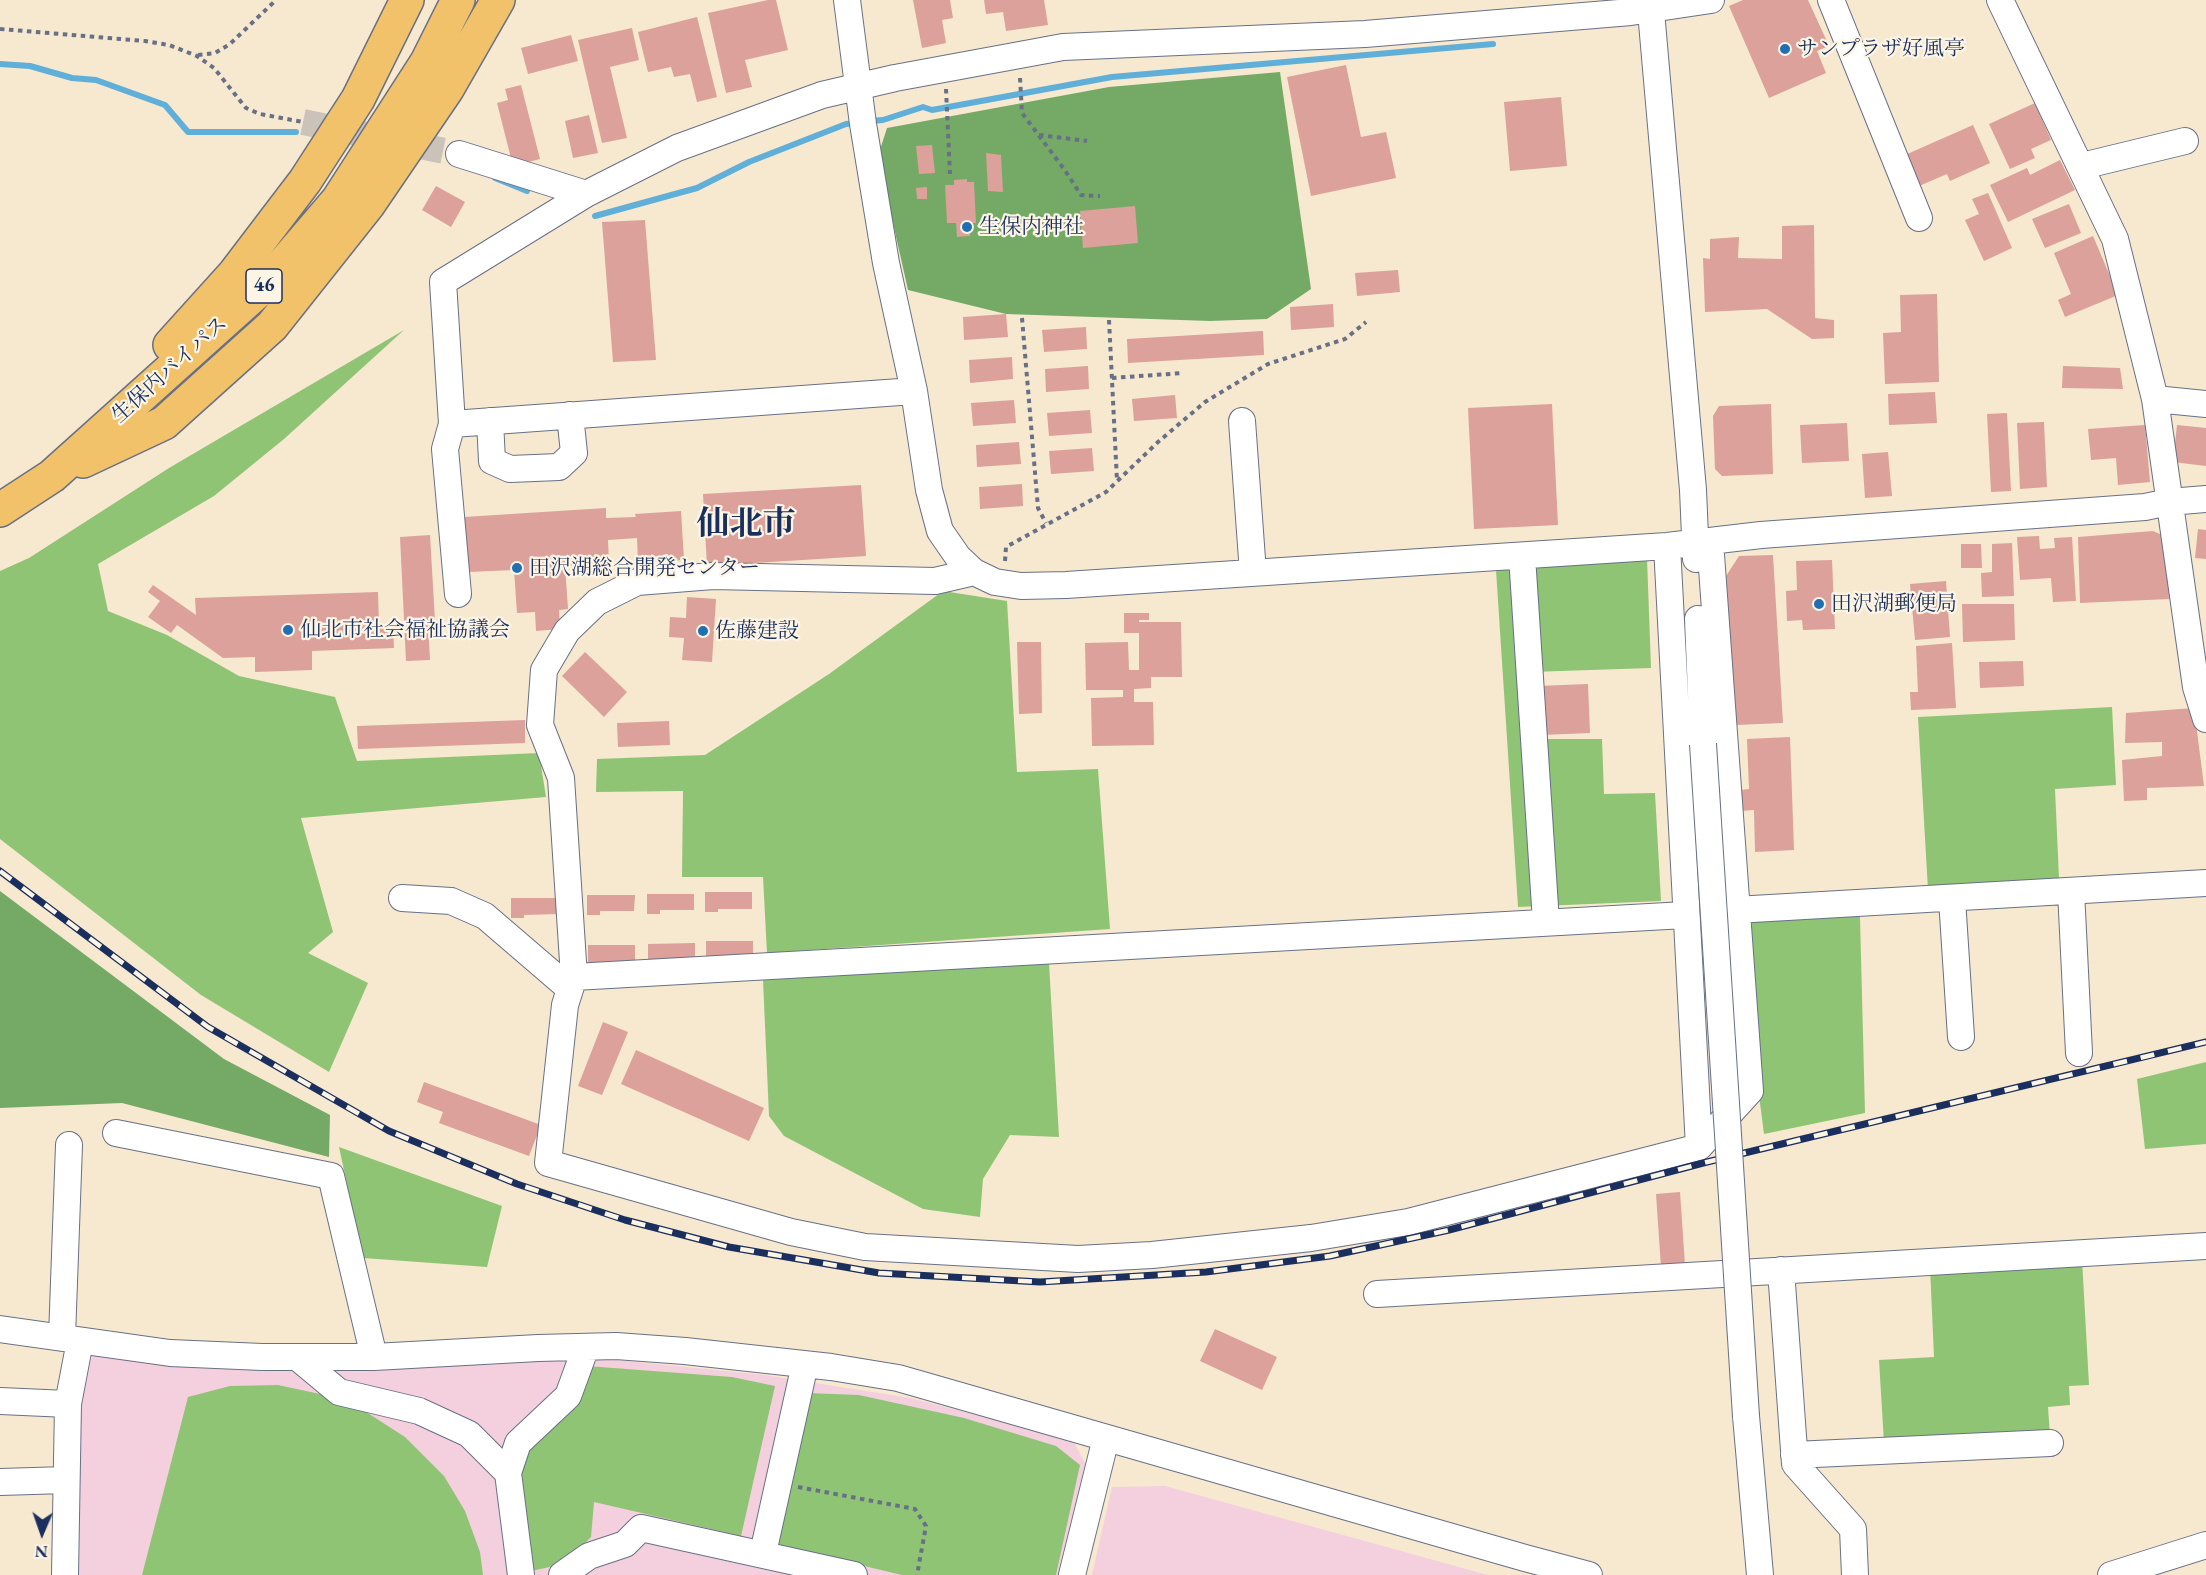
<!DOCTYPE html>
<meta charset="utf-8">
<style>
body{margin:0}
#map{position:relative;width:2206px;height:1575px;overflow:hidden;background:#f7e8d0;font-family:"EB Garamond",serif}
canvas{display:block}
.north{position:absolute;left:12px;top:1503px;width:60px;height:60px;-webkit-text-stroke:4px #fcf5e5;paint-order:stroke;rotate:182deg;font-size:16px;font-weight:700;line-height:24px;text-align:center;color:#1b2f5e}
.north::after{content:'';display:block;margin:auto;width:21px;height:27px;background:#1b2f5e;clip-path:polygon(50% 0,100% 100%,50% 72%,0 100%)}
</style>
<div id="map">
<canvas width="2206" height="1575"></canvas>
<div class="north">N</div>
</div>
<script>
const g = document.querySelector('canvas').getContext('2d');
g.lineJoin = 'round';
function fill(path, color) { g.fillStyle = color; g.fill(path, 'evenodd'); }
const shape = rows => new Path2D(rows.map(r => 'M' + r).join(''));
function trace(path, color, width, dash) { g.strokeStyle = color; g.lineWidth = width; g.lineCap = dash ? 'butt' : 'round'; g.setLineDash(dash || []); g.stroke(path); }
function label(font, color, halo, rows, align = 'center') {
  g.font = font + ' "EB Garamond","Noto Serif JP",serif'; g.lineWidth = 4.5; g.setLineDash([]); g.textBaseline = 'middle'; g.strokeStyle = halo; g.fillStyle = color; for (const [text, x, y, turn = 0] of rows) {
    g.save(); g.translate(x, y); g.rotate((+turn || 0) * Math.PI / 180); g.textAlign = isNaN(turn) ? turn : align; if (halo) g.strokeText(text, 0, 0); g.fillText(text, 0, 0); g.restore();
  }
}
fill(shape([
 [94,1354,266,1370,511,1360,607,1359,765,1375,910,1398,1072,1439,1086,1465,1062,1575,73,1575,75,1394],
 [1165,1486,1488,1575,1092,1575,1112,1487]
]), '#f4cfdd');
fill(shape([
 [404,330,284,439,214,496,98,564,108,611,167,635,239,676,335,697,357,761,539,753,546,797,301,818,333,932,308,953,368,983,329,1072,201,995,0,839,0,571,29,558,169,468],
 [1647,558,1651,668,1530,672,1534,739,1602,739,1604,794,1655,793,1661,901,1518,907,1496,570],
 [943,591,1007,601,1017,772,1098,769,1110,929,767,953,763,877,682,877,683,791,596,792,597,759,705,755,829,674],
 [2112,707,2116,785,2055,789,2059,878,1928,890,1918,717],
 [1735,910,1860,917,1865,1113,1764,1134],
 [1049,963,1059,1137,1010,1135,983,1179,980,1217,923,1209,784,1136,769,1116,763,980],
 [2206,1062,2206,1144,2145,1149,2137,1079],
 [339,1147,502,1206,487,1267,363,1258],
 [2082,1259,2089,1385,2069,1386,2070,1405,2048,1407,2050,1435,1884,1443,1879,1360,1934,1357,1930,1267],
 [587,1366,732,1377,775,1386,741,1536,594,1502,591,1537,564,1564,531,1571,519,1475,525,1452],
 [278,1385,320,1394,363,1410,405,1437,444,1476,465,1511,480,1552,483,1575,142,1575,188,1397,230,1386],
 [807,1393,859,1395,964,1418,1056,1446,1080,1465,1056,1575,902,1575,776,1545]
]), '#90c475');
fill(shape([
 [1280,72,1311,289,1267,319,1210,321,1006,314,908,290,878,156,887,128,1109,87],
 [0,891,224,1059,330,1115,329,1157,122,1103,0,1108]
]), '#74aa66');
trace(shape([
 [0,64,30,66,72,78,96,80,165,105,188,132,296,132],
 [870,121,883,120,923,107,932,110,1112,77,1493,44],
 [495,178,527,191],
 [595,216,697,188,749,162,846,124,857,123]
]), '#5fafd9', 6);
fill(shape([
 [768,0,776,0,788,50,745,60,752,87,726,93,708,13],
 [913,0,950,0,953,18,942,20,946,43,922,48],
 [984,0,1044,0,1048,25,1006,31,1003,12,986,14],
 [1743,0,1808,0,1829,46,1817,51,1826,73,1769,98,1729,6],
 [697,17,717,97,697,102,690,74,674,77,671,67,648,72,638,32],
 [632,28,639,60,610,67,627,138,602,143,578,40],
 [571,35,578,61,528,74,521,48],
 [1346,65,1361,137,1386,132,1396,178,1311,196,1287,77],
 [521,85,540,159,513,166,497,103,508,100,505,89],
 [1561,97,1567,166,1510,171,1504,102],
 [2035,103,2051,140,2031,149,2035,158,2010,169,1989,124],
 [589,115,598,153,573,158,565,121],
 [1973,125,1990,163,1950,181,1947,174,1919,186,1905,155],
 [932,145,935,173,919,174,916,146],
 [986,153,1001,155,1003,192,988,191],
 [2060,160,2075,190,2008,222,1990,185,2027,168,2030,175],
 [967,179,967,182,974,182,976,223,970,223,970,236,957,237,956,223,947,223,945,185,954,185,954,180],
 [436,186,465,202,451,227,422,210],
 [927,187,927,199,917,199,916,188],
 [1988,193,2012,248,1984,261,1965,220,1979,214,1972,199],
 [2069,204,2081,233,2045,248,2032,219],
 [1135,206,1138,243,1083,248,1080,211],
 [645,220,656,360,613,362,602,222],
 [1814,225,1815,318,1834,320,1834,338,1812,339,1767,309,1705,312,1703,258,1710,259,1710,239,1739,237,1738,258,1782,259,1782,226],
 [2093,236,2118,295,2065,317,2058,300,2071,294,2054,253],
 [1398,270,1400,292,1357,296,1355,273],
 [1937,294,1939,382,1885,384,1883,333,1901,332,1900,295],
 [1333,304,1334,327,1291,330,1290,307],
 [1006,314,1008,337,964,340,963,317],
 [1086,327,1087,349,1044,352,1042,330],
 [1263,331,1264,355,1128,363,1127,339],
 [1012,357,1013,379,970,383,969,360],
 [1088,366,1089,389,1046,392,1045,369],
 [2063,366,2120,368,2123,389,2062,388],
 [1935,392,1937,423,1889,425,1888,394],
 [1175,395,1177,418,1134,421,1132,399],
 [1014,400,1016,423,973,426,971,403],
 [1552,404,1558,525,1474,529,1468,408],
 [1771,404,1773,474,1722,476,1715,469,1713,416,1719,406],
 [1090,410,1092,433,1049,436,1047,413],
 [2007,413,2011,491,1991,492,1987,414],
 [2044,422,2047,487,2020,489,2017,423],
 [1847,423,1849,461,1802,463,1800,425],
 [2145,425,2150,482,2118,485,2116,458,2091,460,2088,429],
 [2177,425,2206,428,2206,466,2173,462],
 [1019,442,1021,464,977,467,976,445],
 [1092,448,1094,471,1051,474,1049,451],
 [1888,452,1892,496,1865,498,1862,454],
 [1022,484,1023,506,980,509,979,487],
 [861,485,866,556,707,566,703,494],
 [606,508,606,518,636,517,635,514,681,511,684,560,638,563,637,538,608,540,609,563,565,566,568,609,559,610,560,629,536,631,535,612,517,613,514,570,468,572,464,517],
 [2198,529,2206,530,2206,559,2195,558],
 [2153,531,2167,537,2169,599,2080,603,2078,537],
 [430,535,435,621,428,622,430,660,406,661,400,537],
 [2039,536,2040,549,2055,548,2054,538,2072,537,2076,601,2053,602,2051,578,2020,580,2017,537],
 [2012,543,2014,596,1982,597,1981,573,1992,572,1992,544],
 [1961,544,1981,544,1982,568,1961,568],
 [1773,555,1783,723,1736,725,1726,576,1739,556],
 [1832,560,1835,629,1803,630,1802,620,1787,621,1786,591,1797,590,1796,561],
 [1946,581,1950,637,1915,640,1910,584],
 [153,585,196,615,195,598,378,592,379,626,393,625,394,648,312,651,312,670,255,672,255,657,223,658,177,625,171,633,148,617,160,601,148,592],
 [687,597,716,599,712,662,682,660,684,638,669,637,670,617,686,618],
 [1962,604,2014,604,2015,640,1963,642],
 [1124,613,1149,613,1149,620,1139,620,1139,622,1181,622,1182,677,1151,677,1151,688,1134,689,1134,702,1153,702,1154,745,1092,746,1091,698,1123,697,1123,690,1086,690,1085,643,1128,642,1129,670,1139,670,1139,633,1124,633],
 [1017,642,1041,642,1042,713,1019,714],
 [1952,643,1956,708,1911,710,1910,692,1918,692,1916,646],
 [585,652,627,692,604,717,562,676],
 [2023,661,2024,686,1980,688,1979,662],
 [1588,684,1590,733,1541,735,1538,686],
 [2194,708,2204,786,2147,788,2147,800,2124,801,2122,760,2162,756,2162,742,2125,743,2126,713],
 [525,720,525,743,358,749,357,726],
 [669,721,670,745,618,747,617,723],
 [1790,737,1794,850,1755,852,1754,810,1741,811,1740,790,1749,789,1747,739],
 [705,892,752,892,752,909,718,909,718,912,705,912],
 [647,894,694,894,694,910,660,910,660,914,647,914],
 [587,895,635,895,634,911,600,911,600,915,587,915],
 [511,898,558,898,558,914,524,915,524,918,511,918],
 [706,941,753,941,753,958,706,961],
 [695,943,695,960,648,963,648,944],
 [588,945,635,945,635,962,601,962,601,965,588,965],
 [603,1022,628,1032,602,1095,578,1086],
 [636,1050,764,1108,749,1141,621,1084],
 [424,1082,541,1125,529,1156,439,1123,443,1112,417,1102],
 [1680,1192,1685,1265,1661,1267,1656,1194],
 [1215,1329,1277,1357,1262,1390,1200,1361]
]), '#dba19a');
trace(shape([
 [303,122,459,154]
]), '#cbc3b9', 26, [26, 13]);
const minor = shape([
 [847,0,863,124,886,263,914,391,929,490,940,531,958,557,974,572,995,582,1021,586,1066,585,1667,546,1761,535,2145,507,2169,502,2206,499],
 [1650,0,1693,490,1696,559],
 [1831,0,1919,218],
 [2000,0,2115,239,2155,399,2196,687,2206,719],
 [459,154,586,194],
 [2082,166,2185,141],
 [914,391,452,424,443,282,586,194,677,148,822,95,895,78,1063,47,1365,34,1631,12,1711,0],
 [2155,399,2206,404],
 [490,421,492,461,510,469,559,467,574,453,570,415],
 [1242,421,1253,573],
 [452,424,445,449,458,594],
 [1667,546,1699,1147],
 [1522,556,1546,922],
 [974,572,935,581,713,576,637,582,597,602,567,631,544,670,540,725,561,778,574,977,565,1005,548,1163,791,1232,865,1247,1078,1259,1152,1255,1311,1238,1408,1222,1699,1147,1750,1091,1710,541],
 [1698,619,1703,744],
 [2071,891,2079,1053],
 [402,898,451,901,485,916,570,989],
 [1952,899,1961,1037],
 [1735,910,2206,883],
 [574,977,1685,915],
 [116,1133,331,1176,374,1357],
 [1781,1270,1795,1464,1853,1529,1855,1575],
 [1377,1294,2206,1246],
 [0,1329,170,1353,262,1357,374,1357,538,1348,616,1346,685,1351,831,1367,898,1378,1525,1558,1589,1575],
 [62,1337,69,1145],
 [297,1357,339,1392,419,1411,469,1434,508,1473],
 [0,1401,68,1404],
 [1746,1416,1760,1575],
 [1794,1455,2050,1443],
 [0,1482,66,1480],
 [763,1553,805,1364],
 [65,1575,68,1404,80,1341],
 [521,1575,508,1473,518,1443,568,1396,586,1347],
 [562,1575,589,1556,625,1544,641,1528,854,1575],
 [1072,1575,1106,1438],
 [2111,1575,2206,1545]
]);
const highway = shape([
 [170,345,235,273,305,181,358,99,407,0],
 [83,461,164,423,272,326,368,205,447,89,498,0],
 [0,510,52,476,267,283,338,200,427,62,458,0]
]);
trace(minor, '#687086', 28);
trace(highway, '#687086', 36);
trace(shape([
 [0,29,145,41,169,45,197,56,214,68,246,108,260,114,303,122],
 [198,55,215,53,230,44,276,0],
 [1020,78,1022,113,1064,169,1081,195,1100,196],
 [946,89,950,174],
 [1039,135,1087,141],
 [1022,318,1038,508,1046,523],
 [1109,320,1117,481],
 [1112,378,1183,373],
 [1005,561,1006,547,1106,492,1158,442,1205,402,1268,364,1345,339,1366,322],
 [798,1487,915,1509,926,1526,917,1575]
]), '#687086', 4, [4.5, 4.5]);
trace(minor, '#fff', 26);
trace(highway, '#f2c26a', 33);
const rail = shape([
 [0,871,208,1027,389,1131,517,1184,625,1220,729,1247,879,1273,1040,1282,1206,1272,1330,1256,1449,1230,1707,1162,2206,1042]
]);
trace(rail, '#1b2f5e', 7);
trace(rail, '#fcf5e5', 4.5, [14]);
const minorBridge = shape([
 [1703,744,1746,1416]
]);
trace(minorBridge, '#687086', 28, []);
trace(minorBridge, '#fff', 26);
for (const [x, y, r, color] of [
 [1785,49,6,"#1f6fb2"],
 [967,227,6,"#1f6fb2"],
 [517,568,6,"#1f6fb2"],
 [1819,604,6,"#1f6fb2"],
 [288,630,6,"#1f6fb2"],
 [703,631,6,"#1f6fb2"]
]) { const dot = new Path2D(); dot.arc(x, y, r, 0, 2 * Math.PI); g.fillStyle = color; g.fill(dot); trace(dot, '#fcf5e5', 2); }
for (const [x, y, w] of [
 [264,286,36]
]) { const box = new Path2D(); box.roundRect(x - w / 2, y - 17, w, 34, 4.5); g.fillStyle = '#fcf5e5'; g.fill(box); trace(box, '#1b2f5e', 1.5); }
label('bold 20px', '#1b2f5e', null, [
 ["46",264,286]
]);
label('21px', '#1b2f5e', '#fcf5e5', [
 ["サンプラザ好風亭",1797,49],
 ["生保内神社",979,227],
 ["田沢湖総合開発センター",529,568],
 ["田沢湖郵便局",1831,604],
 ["仙北市社会福祉協議会",300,630],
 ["佐藤建設",715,631]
], 'left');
label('21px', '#1b2f5e', '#fcf5e5', [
 ["生保内バイパス",170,370,-42]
]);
label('bold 33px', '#1b2f5e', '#fcf5e5', [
 ["仙北市",746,525]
]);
</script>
